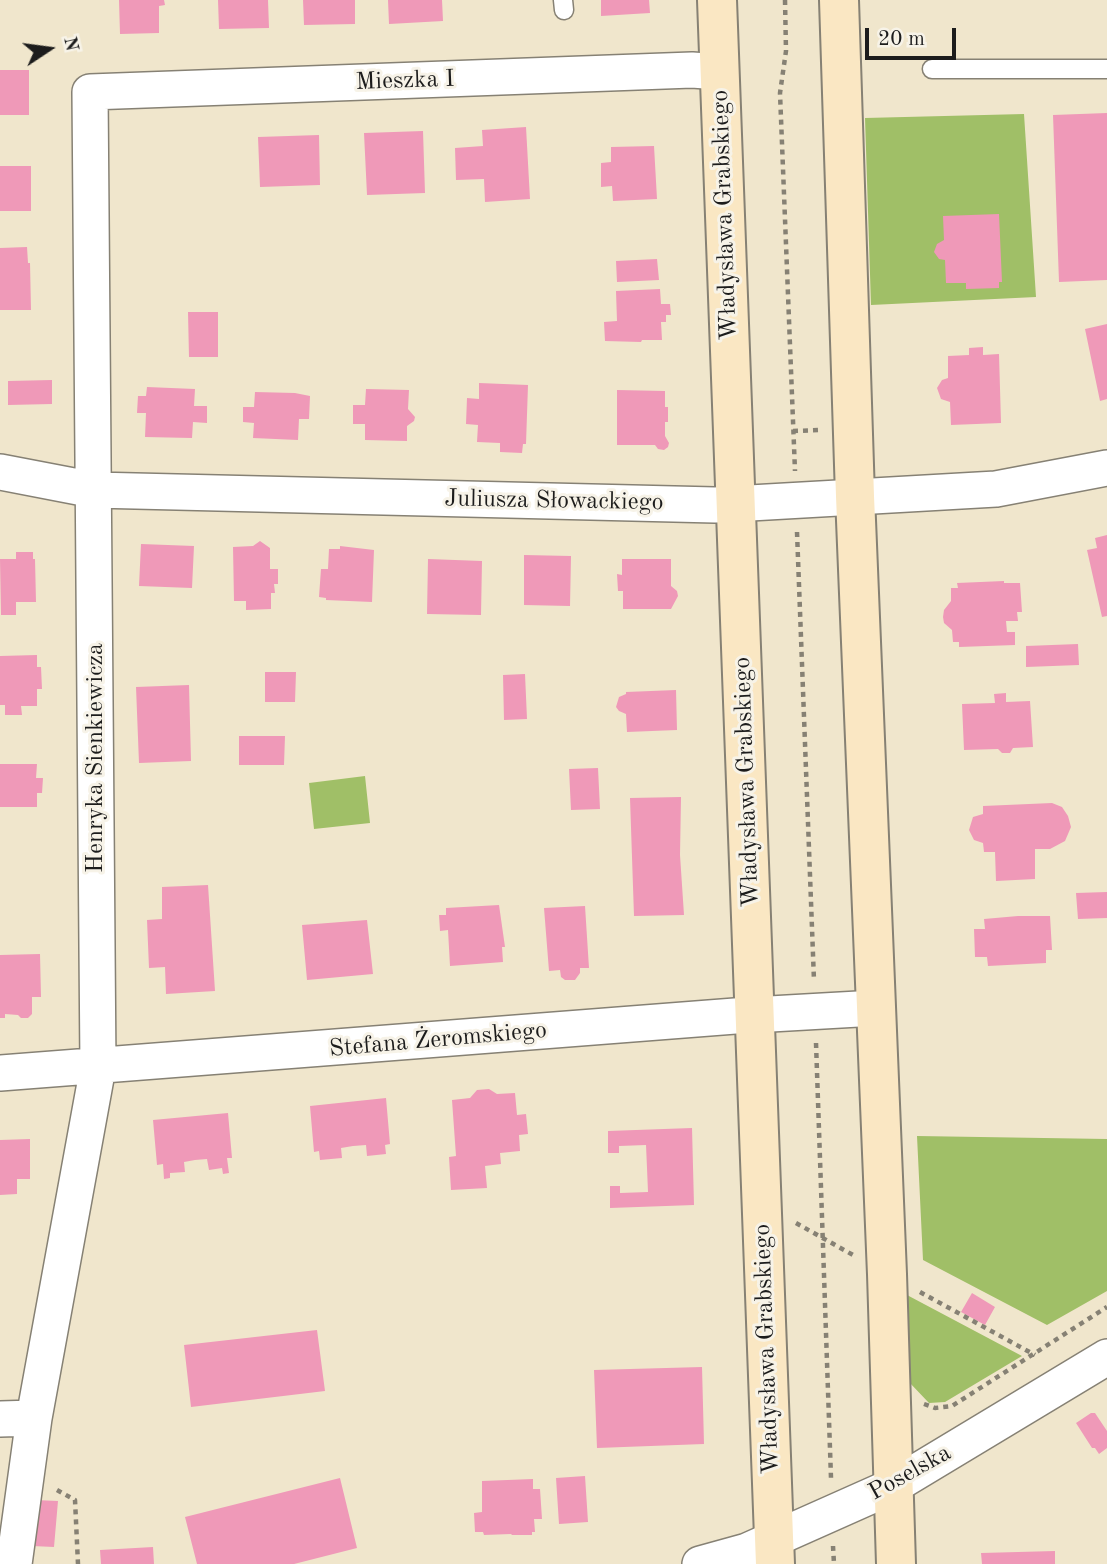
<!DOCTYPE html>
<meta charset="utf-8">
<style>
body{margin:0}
#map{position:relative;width:1107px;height:1564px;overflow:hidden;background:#f0e6cc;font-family:"Old Standard TT",serif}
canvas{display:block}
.north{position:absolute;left:14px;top:14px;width:70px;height:70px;-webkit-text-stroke:5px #f7f3e8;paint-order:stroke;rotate:77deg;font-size:19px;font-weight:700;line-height:28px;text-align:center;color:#1c1c1c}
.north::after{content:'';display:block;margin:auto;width:24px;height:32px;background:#1c1c1c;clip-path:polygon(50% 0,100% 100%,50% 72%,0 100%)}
.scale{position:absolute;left:865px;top:28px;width:91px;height:32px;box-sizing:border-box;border:4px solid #1c1c1c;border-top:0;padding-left:9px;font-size:21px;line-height:24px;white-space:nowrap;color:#1c1c1c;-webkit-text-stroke:5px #f7f3e8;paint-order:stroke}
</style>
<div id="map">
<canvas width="1107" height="1564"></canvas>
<div class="north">N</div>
<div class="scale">20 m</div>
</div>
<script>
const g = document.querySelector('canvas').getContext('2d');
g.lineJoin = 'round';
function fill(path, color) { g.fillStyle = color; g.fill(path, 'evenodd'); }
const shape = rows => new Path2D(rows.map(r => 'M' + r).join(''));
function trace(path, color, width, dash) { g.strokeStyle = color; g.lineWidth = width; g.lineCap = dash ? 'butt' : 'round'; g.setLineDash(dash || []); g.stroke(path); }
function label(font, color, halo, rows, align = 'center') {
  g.font = font + ' "Old Standard TT",serif'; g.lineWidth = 6; g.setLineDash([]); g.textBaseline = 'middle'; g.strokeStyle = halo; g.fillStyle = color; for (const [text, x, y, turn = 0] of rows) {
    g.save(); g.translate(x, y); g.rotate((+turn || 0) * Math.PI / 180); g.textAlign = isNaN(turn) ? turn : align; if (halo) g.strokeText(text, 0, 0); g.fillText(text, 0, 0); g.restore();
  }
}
fill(shape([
 [1024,114,1036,297,871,305,865,118],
 [365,776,370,823,314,829,309,783],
 [917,1136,1107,1139,1107,1291,1047,1325,923,1260],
 [907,1295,1022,1356,945,1402,929,1403,909,1382]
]), '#a0bf67');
fill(shape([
 [119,0,164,0,165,5,159,6,159,33,120,34],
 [218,0,268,0,269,28,219,29],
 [303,0,355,0,355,24,304,25],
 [388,0,442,0,443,21,389,24],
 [601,0,649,0,650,13,601,16],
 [0,70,29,70,29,115,0,115],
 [1107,113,1107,280,1059,282,1053,115],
 [526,127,530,199,485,202,484,179,456,180,455,148,483,146,482,130],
 [423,131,425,193,367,195,364,133],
 [319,135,320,185,260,187,258,137],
 [654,146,657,199,613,201,612,186,601,187,601,163,611,162,611,147],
 [0,166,31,166,31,211,0,211],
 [999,214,1002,282,999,282,999,288,966,289,966,283,946,283,945,260,939,259,934,252,937,244,944,240,943,216],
 [27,247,28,263,30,263,31,310,0,310,0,248],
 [657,259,659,280,617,282,616,261],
 [660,289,661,304,670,304,671,315,666,315,666,322,661,322,662,340,642,340,641,342,605,341,604,322,617,321,616,291],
 [188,312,218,312,218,357,189,357],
 [1107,324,1107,399,1100,401,1085,329],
 [983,347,983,355,999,354,1001,423,951,425,950,402,941,399,937,388,942,380,948,378,948,356,969,355,969,348],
 [52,380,52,404,8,405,8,381],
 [479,383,528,385,526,444,523,444,522,453,500,452,500,443,477,442,478,425,466,424,467,398,479,399],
 [147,387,195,389,194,406,207,406,207,423,193,422,192,438,145,437,146,413,137,413,138,396,146,396],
 [366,389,409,390,408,409,415,417,414,421,407,426,407,441,365,440,365,424,353,424,353,405,365,405],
 [617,390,665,391,665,407,668,407,668,422,665,422,665,436,669,443,668,447,664,450,658,449,655,445,617,445],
 [255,392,295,393,310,396,309,419,299,419,298,440,253,438,254,423,243,422,243,407,254,407],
 [1107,535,1107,616,1102,617,1087,550,1097,548,1095,538],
 [260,541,270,548,270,569,278,569,278,584,274,584,275,593,271,593,271,609,246,610,246,601,234,601,233,547,253,546],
 [141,544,194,546,192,588,139,586],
 [340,546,374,550,372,602,326,600,326,598,319,597,321,569,328,569,329,549,340,549],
 [16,552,33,552,33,559,35,559,36,602,16,602,16,615,1,615,0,559,16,559],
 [524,555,571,556,570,606,524,605],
 [428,559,482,561,481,615,427,614],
 [622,559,671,559,671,586,677,591,678,596,671,609,623,609,623,591,618,591,617,574,622,575],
 [1004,581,1004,583,1020,583,1022,612,1017,612,1018,621,1006,621,1007,632,1015,632,1015,645,959,647,959,642,953,642,952,630,944,623,943,617,944,610,951,601,951,588,958,588,957,583],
 [1078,644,1079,665,1026,667,1026,646],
 [37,655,37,667,41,667,42,689,37,689,37,706,21,706,22,715,5,715,5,705,0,705,0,656],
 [265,672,296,672,295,702,265,702],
 [525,674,527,719,504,720,503,675],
 [189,685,191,761,139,763,136,687],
 [676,690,677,730,627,732,626,714,619,711,616,707,619,697,626,694,626,692],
 [1006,693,1006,702,1030,701,1033,747,1013,748,1010,753,1002,753,998,749,964,750,962,704,995,703,994,694],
 [239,736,285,736,284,765,239,765],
 [0,764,37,764,36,778,43,778,42,793,37,793,37,807,0,807],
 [598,768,600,809,571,810,569,769],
 [681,797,680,855,684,915,634,916,630,798],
 [1052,803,1062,807,1068,816,1071,827,1065,841,1050,849,1035,849,1035,879,996,881,995,852,984,852,983,843,974,840,969,830,973,817,983,814,983,806],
 [208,885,215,991,166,994,165,967,149,968,147,920,162,919,162,887],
 [1107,892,1107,918,1078,919,1076,893],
 [499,905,505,947,502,947,503,962,450,966,448,930,440,931,439,915,446,915,446,908],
 [585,906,589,968,580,968,580,973,575,980,565,980,561,977,560,970,549,971,544,908],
 [1018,916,1050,916,1052,950,1046,950,1046,963,988,966,987,957,975,957,974,929,985,929,984,919],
 [367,920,373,974,307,980,302,925],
 [40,954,41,997,32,997,32,1014,28,1018,21,1018,18,1015,5,1014,5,1018,0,1018,0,955],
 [489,1089,497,1094,515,1093,517,1115,526,1114,528,1134,519,1135,520,1151,500,1153,501,1164,485,1166,487,1188,451,1190,449,1157,456,1156,452,1100,470,1098,477,1090],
 [386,1098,390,1144,385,1145,386,1154,367,1156,366,1145,353,1146,341,1148,342,1158,320,1160,319,1151,314,1152,310,1106],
 [228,1113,232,1158,227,1158,229,1173,223,1174,222,1168,209,1170,207,1159,195,1160,184,1162,185,1172,170,1173,170,1178,164,1179,163,1164,157,1165,153,1120],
 [692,1128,694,1205,610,1208,610,1186,620,1186,620,1193,648,1192,647,1168,646,1145,619,1146,619,1153,608,1153,608,1131],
 [30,1139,30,1179,17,1179,17,1194,0,1195,0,1140],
 [972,1293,995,1307,985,1325,961,1312],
 [317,1330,325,1391,191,1407,184,1345],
 [702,1367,704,1444,597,1448,594,1370],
 [1091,1413,1095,1413,1107,1431,1107,1448,1099,1454,1095,1448,1092,1448,1076,1423],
 [585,1476,588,1522,559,1524,556,1478],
 [340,1478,357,1548,294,1564,197,1564,185,1517],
 [533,1479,533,1489,540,1489,542,1519,534,1519,535,1532,532,1532,532,1535,512,1535,511,1534,484,1535,483,1532,475,1532,474,1513,482,1512,482,1481],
 [35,1500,58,1501,54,1547,32,1546],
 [153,1547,154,1564,101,1564,100,1550],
 [1055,1551,1055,1564,982,1564,981,1553]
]), '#ef99b8');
const lane = shape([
 [563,0,564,10],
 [932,69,1107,69]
]);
const street = shape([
 [0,472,94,490,715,505,996,489,1107,468],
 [0,1073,735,1016,876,1008],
 [0,1419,34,1418],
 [14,1564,34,1418,98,1067,90,92,692,70,720,72],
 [700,1564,747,1551,893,1486,1107,1357]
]);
const secondary = shape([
 [717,0,775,1564],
 [839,0,855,496,887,1274,896,1564]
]);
trace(lane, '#868174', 21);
trace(street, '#868174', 38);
trace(secondary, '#868174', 42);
trace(shape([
 [785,0,786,51,780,93,795,471],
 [793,431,820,430],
 [797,532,814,981],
 [816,1043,831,1478],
 [796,1223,853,1255],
 [920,1292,1035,1355],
 [924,1404,935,1408,952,1406,1107,1307],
 [57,1490,75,1500,78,1564],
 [833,1546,834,1564]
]), '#868174', 4.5, [5, 5]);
trace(lane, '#fff', 18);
trace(street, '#fff', 35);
trace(secondary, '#fae7c3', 38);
label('24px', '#1c1c1c', '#f7f3e8', [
 ["Mieszka I",405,81,-2],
 ["Władysława Grabskiego",725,215,-92],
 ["Juliusza Słowackiego",554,501,1],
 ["Henryka Sienkiewicza",96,758,-90],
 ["Władysława Grabskiego",747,782,-92],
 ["Stefana Żeromskiego",438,1040,-5],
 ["Władysława Grabskiego",767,1349,-92],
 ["Poselska",910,1473,-29]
]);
</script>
